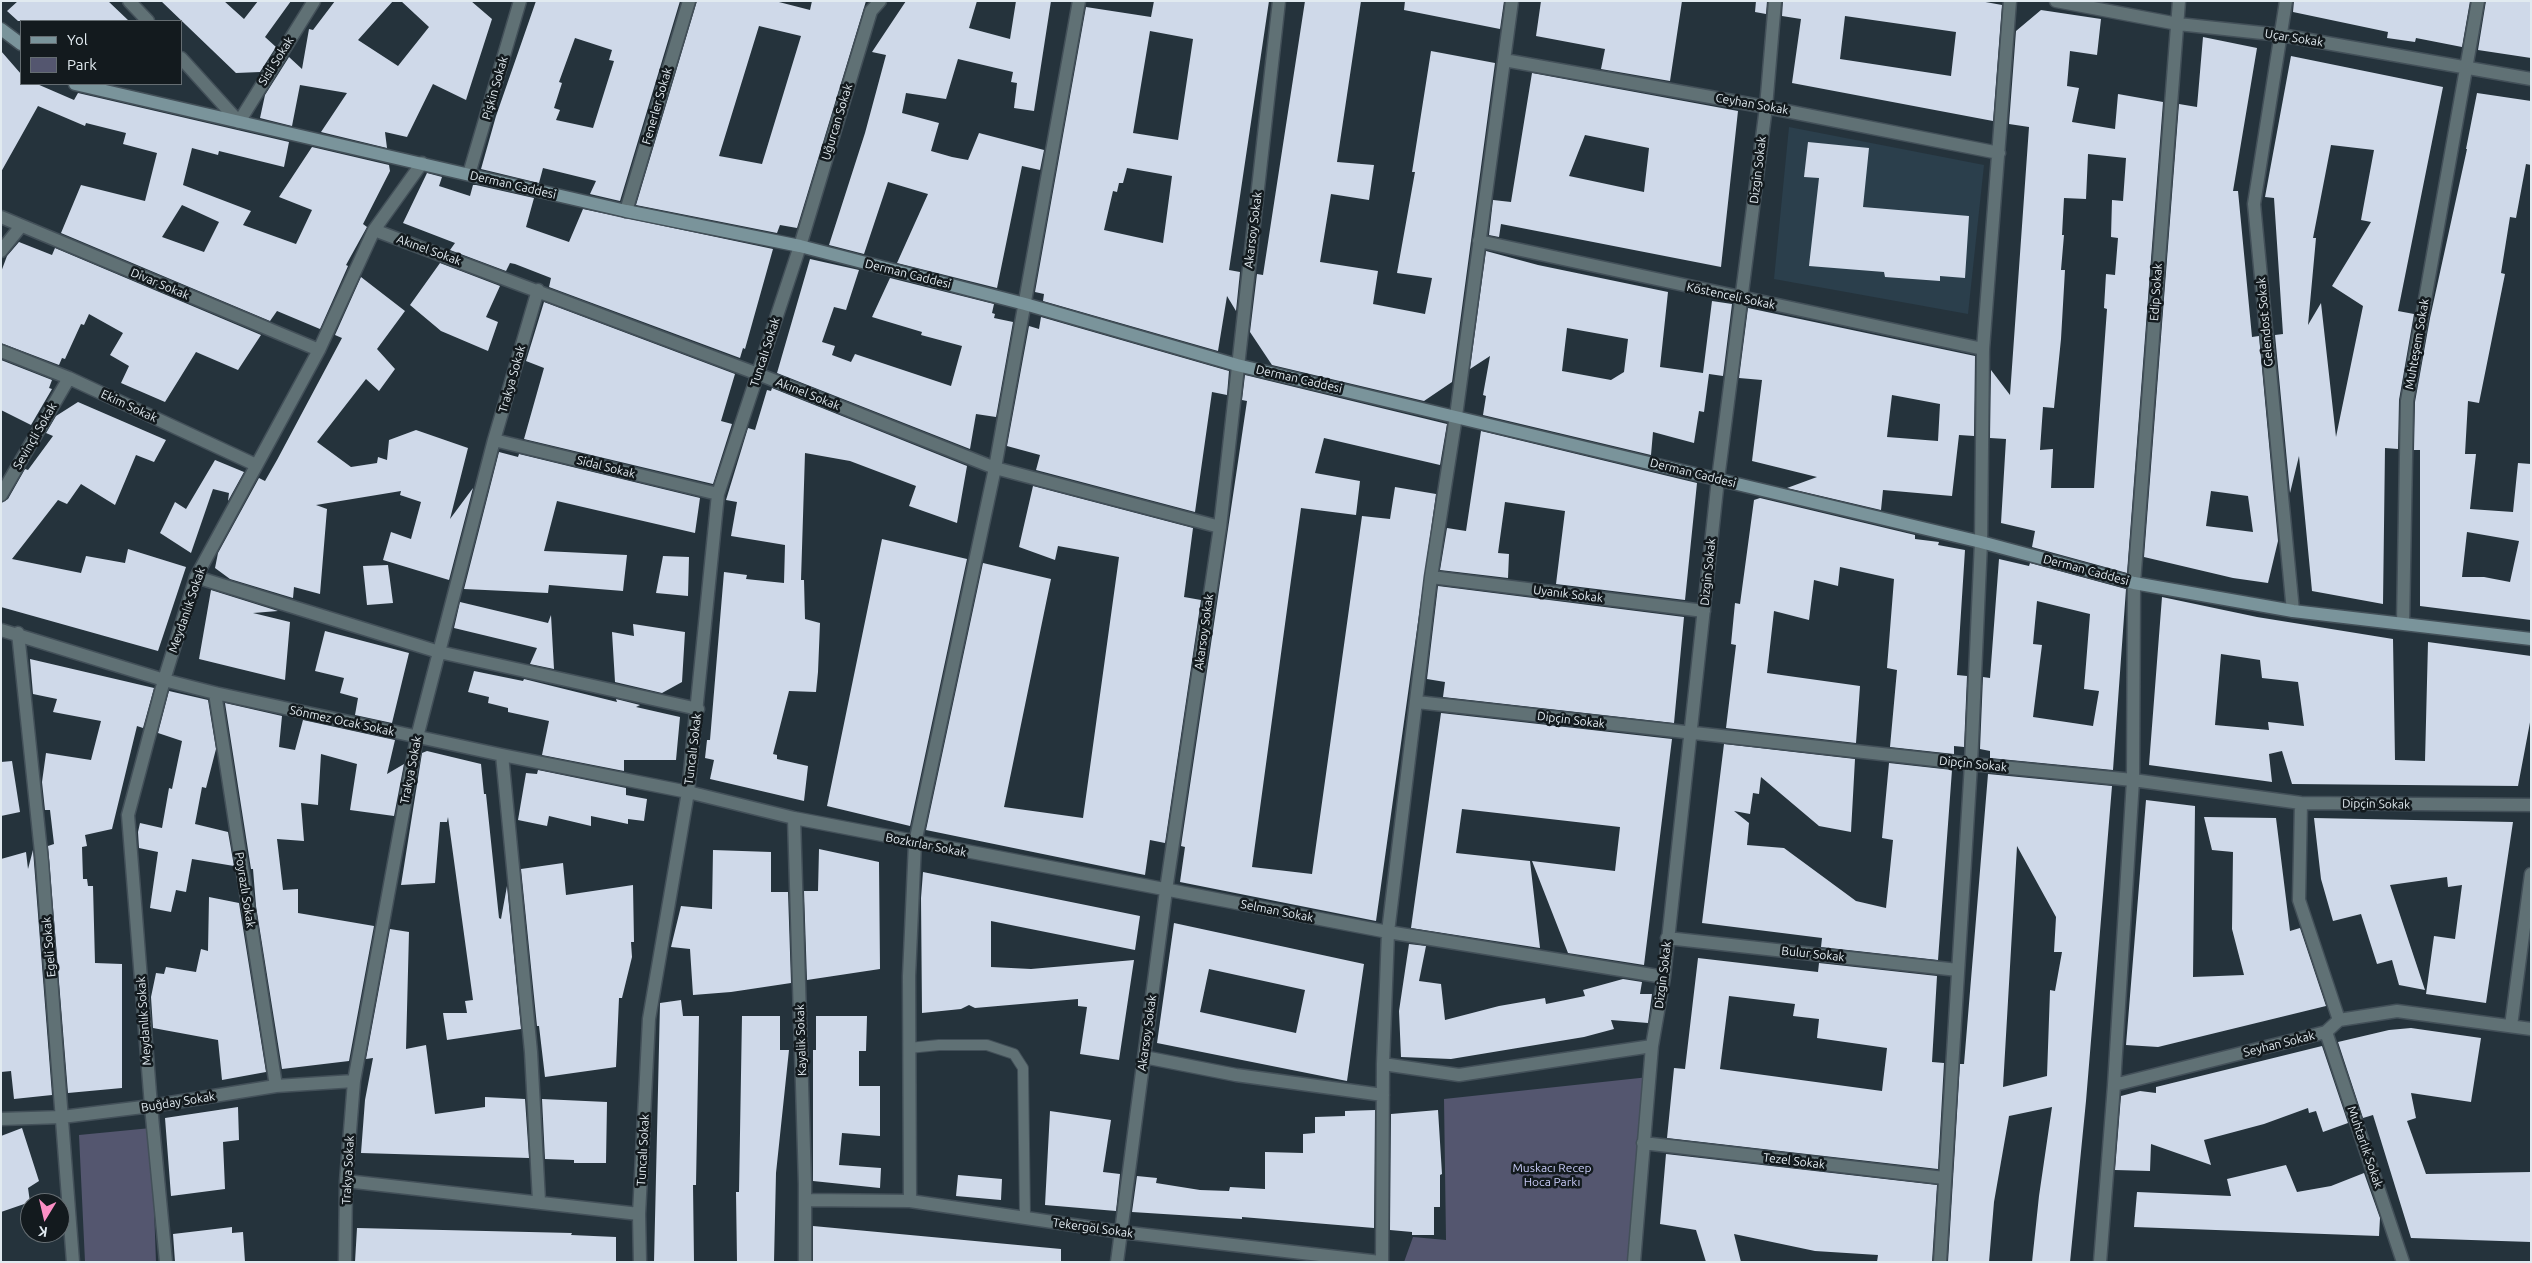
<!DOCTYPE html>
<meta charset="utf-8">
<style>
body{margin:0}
#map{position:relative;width:2532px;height:1263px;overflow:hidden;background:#25333c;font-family:Ubuntu,sans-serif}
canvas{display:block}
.frame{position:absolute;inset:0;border:2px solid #e1eaf0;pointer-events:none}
.legend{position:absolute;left:20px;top:20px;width:162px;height:65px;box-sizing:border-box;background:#131a1e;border:1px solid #656d72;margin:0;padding:6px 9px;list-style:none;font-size:15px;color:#e1eaf0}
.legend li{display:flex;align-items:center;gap:10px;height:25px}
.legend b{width:25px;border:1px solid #656d72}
.north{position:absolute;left:20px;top:1193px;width:50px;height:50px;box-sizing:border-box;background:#131a1e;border:1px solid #656d72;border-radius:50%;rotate:189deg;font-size:14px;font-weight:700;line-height:20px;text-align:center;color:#e1eaf0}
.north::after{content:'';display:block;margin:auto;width:18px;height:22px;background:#fb8fc5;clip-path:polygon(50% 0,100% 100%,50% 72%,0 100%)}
</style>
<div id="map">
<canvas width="2532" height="1263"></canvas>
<div class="frame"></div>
<ul class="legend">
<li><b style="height:6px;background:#7a949b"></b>Yol</li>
<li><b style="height:14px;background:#54566f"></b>Park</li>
</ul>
<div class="north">K</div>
</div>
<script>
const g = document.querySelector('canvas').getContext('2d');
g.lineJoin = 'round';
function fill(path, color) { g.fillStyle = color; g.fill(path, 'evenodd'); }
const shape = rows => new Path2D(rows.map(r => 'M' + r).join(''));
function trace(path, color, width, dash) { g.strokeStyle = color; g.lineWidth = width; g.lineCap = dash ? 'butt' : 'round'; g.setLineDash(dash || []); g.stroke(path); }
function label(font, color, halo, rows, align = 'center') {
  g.font = font + ' Ubuntu,sans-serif'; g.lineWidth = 5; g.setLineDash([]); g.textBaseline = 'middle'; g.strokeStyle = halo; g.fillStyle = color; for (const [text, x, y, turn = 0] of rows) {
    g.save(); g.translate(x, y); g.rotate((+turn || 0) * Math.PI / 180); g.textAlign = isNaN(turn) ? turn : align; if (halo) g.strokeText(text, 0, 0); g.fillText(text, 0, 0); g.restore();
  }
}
fill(shape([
 [1789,127,1984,165,1968,314,1774,279]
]), '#2b3f4c');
fill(shape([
 [1649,1077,1633,1262,1404,1262,1413,1237,1446,1240,1444,1099],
 [151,1128,156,1262,85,1262,79,1135]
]), '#54566f');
fill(shape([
 [18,1,108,1,129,21,18,21,7,11],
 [161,1,224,1,244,19,258,1,291,1,265,37,276,47,260,72,236,73],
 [335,1,393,1,358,40,398,66,429,27,401,1,471,1,492,19,466,100,433,84,407,137,385,132,387,148,321,132,347,93,300,85,292,126,260,118,265,95,289,57,302,69,309,29,313,30],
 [536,1,680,1,620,201,590,194,596,181,543,168,539,183,481,169,496,116],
 [575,38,612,50,609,60,614,61,593,128,556,120,560,110,554,108,562,83,559,82],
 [697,1,775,1,810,10,812,1,866,1,797,228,780,225,777,233,636,205],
 [759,26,801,36,762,164,719,156],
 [906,1,977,1,969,28,1010,39,1016,1,1051,1,1034,111,1014,108,1017,83,1011,82,1013,72,958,59,946,99,906,93,902,113,939,123,931,151,952,157,968,160,979,133,1044,150,1040,170,1022,166,997,288,897,263,928,194,888,182,864,254,829,245,865,133,886,55,872,52],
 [1154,1,1269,1,1229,270,1240,272,1236,311,1227,296,1218,351,1043,301,1044,294,1035,292,1086,7,1151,17],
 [1150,31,1193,39,1178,140,1133,133],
 [1127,168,1172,176,1163,243,1104,230,1113,191,1117,192,1119,183,1123,183],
 [1305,1,1361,1,1337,162,1374,165,1369,200,1331,194,1320,262,1378,271,1373,304,1425,314,1432,278,1397,273,1415,172,1412,172,1431,51,1495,63,1452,382,1424,401,1272,365,1250,332,1257,274,1263,275],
 [1405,1,1504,1,1500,29,1404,10],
 [1541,1,1682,1,1670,81,1601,69,1605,49,1536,36],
 [1756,1,1767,1,1766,14,1755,12],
 [1783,1,1980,1,2002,5,1993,121,1792,83,1801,19,1782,16],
 [1845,16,1956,32,1951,76,1840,59],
 [2294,1,2470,1,2462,47,2416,38,2415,42,2387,38,2388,32,2293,12],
 [2486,1,2531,1,2531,58,2478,50],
 [2041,10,2101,19,2097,55,2070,51,2067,86,2079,88,2072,122,2115,129,2118,94,2163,102,2127,573,2032,547,2035,531,2001,523,2006,439,1990,438,1991,370,2010,395,2029,127,2009,124,2016,31],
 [2088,154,2126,158,2123,201,2112,200,2111,237,2118,238,2115,275,2106,274,2104,308,2107,309,2094,488,2051,488,2053,449,2040,450,2043,407,2054,408,2061,339,2065,270,2061,270,2064,235,2062,235,2064,198,2086,199],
 [2203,37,2257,48,2233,191,2238,191,2252,337,2259,336,2278,541,2268,583,2233,578,2144,557,2179,104,2197,107],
 [2211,491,2248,496,2253,532,2206,526],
 [1,51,21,74,21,84,37,84,74,100,78,93,289,142,284,167,219,151,218,155,192,148,183,185,251,211,243,225,296,244,312,210,279,197,312,147,389,165,390,171,363,224,367,227,346,265,348,266,320,329,277,311,270,321,61,233,81,185,145,201,157,153,123,144,126,133,86,123,85,126,38,106,1,172],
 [182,205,219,222,204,252,162,237],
 [2291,56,2443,87,2398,311,2414,314,2399,400,2398,449,2385,448,2383,604,2312,591,2299,456,2290,493,2275,335,2283,334,2274,198,2265,197],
 [2331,145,2374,150,2361,220,2371,222,2332,286,2363,306,2336,437,2321,303,2308,325,2316,238,2313,238],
 [1532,73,1738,111,1721,267,1501,224,1499,237,1489,235,1493,200,1511,202],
 [1585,135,1649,148,1644,192,1569,176],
 [2477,93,2531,101,2531,165,2526,164,2516,218,2510,217,2501,273,2505,274,2479,403,2468,401,2465,454,2476,454,2470,509,2513,512,2518,463,2531,464,2531,620,2420,606,2420,450,2414,450,2415,402,2430,318,2467,149,2466,149],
 [2467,532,2519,541,2510,582,2484,577,2462,577],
 [1808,142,1869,148,1863,207,1969,216,1965,278,1940,276,1940,281,1885,277,1884,272,1809,266,1819,178,1804,177],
 [427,173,442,177,439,186,470,196,473,185,476,185,534,198,526,227,569,242,583,209,773,249,745,349,743,348,740,358,549,287,551,278,515,264,510,263,506,271,450,250,455,243,403,223],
 [19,242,52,255,55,248,261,335,238,370,196,352,165,402,121,383,129,366,110,355,123,333,89,314,84,325,81,324,65,359,62,358,59,365,1,343,1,272,7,256],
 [1486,251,1538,265,1668,292,1660,367,1703,373,1712,301,1732,304,1723,376,1709,374,1704,412,1699,411,1694,443,1653,432,1651,455,1483,415,1486,396,1483,395,1490,356,1470,369],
 [1567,328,1628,339,1624,372,1611,380,1562,371],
 [810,259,859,270,846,310,834,307,822,342,835,346,832,355,851,362,855,354,951,386,962,346,921,335,922,332,872,317,890,278,994,304,992,313,995,314,994,318,1013,322,996,417,976,414,970,449,777,373],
 [440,263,500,286,486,317,498,322,488,351,441,331,410,305],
 [361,277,405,311,377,349,395,369,379,391,366,379,317,442,351,467,377,463,378,457,387,460,389,440,416,430,468,448,450,519,473,488,449,580,383,560,391,532,411,539,421,502,400,495,401,491,316,505,327,509,320,594,294,587,293,598,230,579,215,568,218,553,259,478,265,481,277,460,342,338,335,335],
 [544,302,735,374,721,421,732,424,713,484,524,439,544,368,526,361],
 [1748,308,1975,356,1974,436,1959,435,1952,496,1883,490,1881,510,1787,488,1817,477,1752,461,1762,380,1739,378],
 [1892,395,1940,404,1938,441,1887,437],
 [1041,317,1229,371,1227,395,1212,392,1195,512,1036,470,1040,455,1007,446,1029,326,1039,329],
 [1,360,52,380,49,388,52,389,31,425,1,410],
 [1245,375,1447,424,1440,465,1324,438,1315,473,1360,481,1356,515,1301,508,1291,580,1252,867,1312,874,1362,516,1390,519,1395,487,1436,494,1376,921,1180,882,1185,847,1181,846,1247,401,1242,400],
 [772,388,967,466,957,523,909,506,916,486,850,461,805,453,801,580,804,580,805,619,820,623,818,672,816,692,789,691,773,754,777,755,777,759,808,766,804,801,710,779,714,760,705,758,707,740,710,740,724,572,747,575,746,579,784,583,785,545,731,536,737,502,726,500,748,428,755,430,767,390,771,391],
 [78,402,166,440,154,462,136,455,115,505,81,484,67,504,58,500,12,559,81,573,86,556,125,563,128,549,186,567,158,651,1,607,1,503,8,499,25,469,28,470,53,436,46,433,56,416],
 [1481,431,1697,483,1685,600,1556,584,1565,511,1505,502,1498,553,1509,554,1508,578,1440,570,1447,528,1466,531],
 [499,452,518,457,519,454,700,498,695,533,557,501,544,551,627,555,623,591,549,585,548,593,464,589],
 [215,460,244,472,228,501,229,493,213,489,191,553,160,533,175,502,186,509],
 [1033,486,1193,528,1184,597,1201,600,1165,843,1150,840,1145,875,926,830,983,563,1051,579,1004,807,1083,818,1119,557,1058,546,1055,560,1019,547],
 [1760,498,1915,535,1915,539,1939,542,1938,545,1965,550,1957,675,1967,676,1964,747,1954,746,1954,754,1890,747,1897,670,1887,668,1894,579,1840,567,1838,586,1814,580,1809,620,1774,611,1767,673,1860,686,1856,743,1726,728,1736,645,1731,644,1735,603,1740,604,1754,500],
 [882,539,967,559,910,826,827,806],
 [663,556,689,557,688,596,656,593],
 [1999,559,2029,566,2030,563,2126,589,2113,770,1990,758,1990,751,1980,749,1983,677,1990,678],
 [2037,601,2090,614,2084,689,2099,691,2093,726,2033,717,2042,645,2033,644],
 [388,565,393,603,367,605,363,566],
 [1438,586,1684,617,1674,723,1443,697,1445,682,1427,679],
 [211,590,278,611,253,613,290,622,285,680,199,659],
 [2162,597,2257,617,2393,639,2395,760,2425,761,2428,642,2531,656,2531,717,2518,786,2292,784,2282,751,2269,754,2272,782,2149,765],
 [2221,654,2260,660,2262,678,2298,682,2304,726,2268,722,2269,730,2215,725],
 [460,602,548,623,551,615,554,669,530,664,537,648,454,628],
 [633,624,685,632,682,682,662,693,615,682,612,632,634,636],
 [325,631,409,653,392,723,355,715,358,698,340,693,344,678,315,671],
 [30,659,154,688,143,728,137,726,112,829,85,835,87,846,82,847,83,879,87,879,88,886,93,886,95,963,122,964,122,1088,68,1093,48,846,54,844,50,810,45,810,42,782,46,753,91,760,101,721,53,712,57,699,33,694],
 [474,671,523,681,524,679,617,702,616,699,640,705,636,707,680,717,676,760,624,760,624,771,542,755,549,721,508,712,508,708,488,703,489,697,468,692],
 [169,691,208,700,216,749,206,788,202,787,195,824,228,832,234,866,192,859,186,892,176,890,171,912,150,908,158,852,139,848,138,832,140,823,162,828,169,788,172,789,182,741,158,733],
 [225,703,282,716,279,747,295,750,303,720,395,740,387,774,404,764,394,816,350,810,357,764,321,754,318,805,301,803,304,841,277,839,283,890,298,889,298,913,374,926,349,1061,282,1069,256,906,253,869,251,869],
 [1441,713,1672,739,1644,965,1568,953,1532,861,1615,871,1620,827,1462,809,1456,853,1530,861,1540,948,1411,928],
 [1724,744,1855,759,1851,832,1819,826,1761,777,1759,794,1753,793,1750,814,1734,811,1749,823,1747,845,1784,848,1856,901,1886,908,1893,840,1882,838,1889,763,1952,770,1938,960,1821,947,1822,938,1702,923],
 [427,751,481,764,484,794,486,794,499,918,501,919,507,886,521,1029,447,1040,443,1013,467,1013,465,1001,473,1000,448,817,447,822,440,822,435,883,401,885,422,753],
 [12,761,20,812,1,816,1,762],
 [538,770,626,788,626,795,647,799,644,821,628,819,628,824,591,816,591,826,549,816,547,826,518,820,526,773,537,774],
 [1988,774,2112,786,2086,1101,2070,1262,2032,1262,2039,1196,2052,1107,2009,1116,1994,1202,1989,1262,1948,1262,1960,1064,1964,1064],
 [2017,846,2056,917,2054,952,2062,952,2055,991,2050,990,2047,1076,2003,1087],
 [2146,800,2195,806,2193,977,2244,975,2232,929,2233,852,2212,850,2204,817,2276,818,2290,931,2300,928,2326,1006,2158,1047,2126,1045],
 [2314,818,2513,822,2486,1003,2426,994,2434,936,2455,939,2462,885,2448,887,2447,877,2390,885,2425,990,2399,985,2392,960,2377,964,2361,914,2333,921,2321,879],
 [819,849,879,862,880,969,807,980,804,891,818,891],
 [33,850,52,1095,14,1099,11,1071,1,1072,1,859,26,852,28,869],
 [713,850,771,852,771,892,788,892,791,983,731,992,693,995,690,949,671,947,681,906,712,909],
 [563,863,566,895,633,885,634,942,631,942,632,957,622,998,619,998,616,1067,545,1077,539,1026,537,1026,521,869],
 [923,872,1140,916,1135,950,991,921,991,967,1031,969,1134,960,1119,1060,1080,1054,1087,1007,1078,1006,1078,999,975,1008,969,1005,961,1009,922,1013,921,898],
 [209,897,239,903,266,1072,222,1080,218,1040,153,1028,151,997,156,973,164,974,166,967,196,972,201,949,208,951],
 [1174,923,1364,964,1347,1081,1157,1043],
 [1209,969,1305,990,1296,1033,1200,1012],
 [390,929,409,932,406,1049,426,1045,435,1114,485,1107,485,1097,525,1099,529,1158,361,1153,365,1100,373,1058,366,1059],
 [1409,944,1426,946,1419,981,1441,984,1445,1020,1499,1006,1545,998,1546,1004,1585,996,1583,990,1623,979,1642,982,1640,994,1652,994,1648,1023,1611,1020,1614,1029,1584,1037,1451,1059,1401,1057,1399,1011],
 [1698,958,1818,972,1819,963,1937,976,1932,1062,1944,1063,1938,1169,1667,1138,1674,1068,1685,1069],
 [1729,996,1795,1004,1793,1016,1819,1019,1817,1038,1887,1048,1882,1091,1720,1069],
 [681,1000,683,1016,699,1016,696,1185,693,1185,694,1262,654,1262,660,1003],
 [742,1016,780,1016,780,1050,789,1050,776,1173,774,1262,737,1262,736,1192,739,1192],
 [816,1016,867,1016,866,1051,859,1051,859,1086,880,1086,880,1136,842,1133,839,1165,881,1168,880,1188,813,1181,813,1050,816,1050],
 [2411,1028,2481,1038,2471,1102,2411,1093,2416,1118,2407,1121,2426,1174,2531,1172,2531,1242,2411,1238,2373,1115,2363,1118,2338,1042,2389,1030],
 [2322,1046,2348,1123,2323,1132,2316,1111,2309,1113,2308,1108,2264,1124,2204,1140,2211,1165,2151,1144,2150,1171,2115,1170,2121,1096,2140,1091,2156,1093,2156,1087],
 [542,1099,607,1102,606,1163,574,1163,574,1160,545,1159],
 [238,1107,239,1140,223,1142,225,1189,171,1196,165,1118],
 [1375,1110,1374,1228,1242,1217,1242,1219,1132,1212,1137,1176,1157,1178,1156,1183,1200,1190,1229,1191,1230,1187,1265,1189,1265,1152,1303,1153,1303,1134,1315,1133,1315,1117,1345,1116,1345,1111],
 [1438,1110,1442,1174,1440,1175,1440,1207,1434,1207,1434,1235,1412,1235,1412,1232,1390,1230,1391,1114],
 [1050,1111,1111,1120,1103,1172,1120,1174,1116,1211,1045,1205],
 [22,1128,39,1181,28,1188,30,1202,1,1212,1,1136],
 [1666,1154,1937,1185,1932,1262,1877,1262,1878,1255,1815,1251,1734,1234,1741,1262,1706,1262,1696,1230,1660,1224],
 [2286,1165,2297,1192,2331,1186,2364,1173,2380,1218,2379,1236,2134,1227,2137,1192,2231,1196,2227,1179],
 [958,1175,1002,1179,1001,1200,956,1196],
 [813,1226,1061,1249,1061,1262,813,1262],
 [232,1227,232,1233,243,1232,245,1262,175,1262,173,1234],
 [357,1228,572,1233,571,1235,616,1237,616,1262,355,1262]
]), '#cfd9e9');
const lane = shape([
 [909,1048,939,1045,987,1045,1014,1054,1023,1068,1025,1218]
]);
const street = shape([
 [129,1,148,21],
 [2056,1,2178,24,2281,35,2531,79],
 [2286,1,2254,204,2293,611],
 [181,58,239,122,314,1],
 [1504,60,1766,107,1999,153],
 [469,174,520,1],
 [626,211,689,1],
 [1,217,319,350],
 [374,230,758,374,995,468,1220,527],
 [1479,241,1983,349],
 [1,251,21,226],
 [1,351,69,378,256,465],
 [494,440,718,494],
 [1,495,69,378],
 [196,577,439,652,698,709],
 [1431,577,1704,611],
 [2403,623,2407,401,2478,1],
 [1,630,164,680,215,693,502,755,688,792,794,818,1388,932,1664,977],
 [18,633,42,862,73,1262],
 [215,693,276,1086],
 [1417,702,1971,764,2133,780,2301,803,2531,805],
 [502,755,531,1052,539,1201],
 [2301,803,2299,900,2339,1020],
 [794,818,805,1184,805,1262],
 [1667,938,1958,970],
 [2511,1026,2531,874],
 [2326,1032,2403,1262],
 [1144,1057,1236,1075,1383,1095],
 [1383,1064,1459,1075,1652,1046],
 [2114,1085,2326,1032,2339,1020,2397,1011,2531,1029],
 [1,1119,62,1117,151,1106,276,1086,354,1081],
 [1643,1143,1944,1178],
 [346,1181,639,1214],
 [805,1200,910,1201,1121,1232,1380,1262],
 [910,1201,909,976,915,843,995,468,1079,1],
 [166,1262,151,1106,128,815,164,680,196,577,319,350,374,230,422,163],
 [345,1262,346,1181,354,1081,417,737,494,440,538,290],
 [640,1262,639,1214,649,1019,688,792,718,494,800,246,871,11,880,1],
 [1117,1262,1166,890,1220,527,1279,1],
 [1382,1262,1383,1064,1388,932,1431,577,1456,416,1512,1],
 [1634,1262,1652,1046,1664,977,1718,479,1766,107,1775,1],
 [1940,1262,1971,764,1981,542,1983,349,2010,1],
 [2100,1262,2114,1085,2133,780,2134,583,2179,1]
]);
const secondary = shape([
 [1,29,21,44],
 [75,84,626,211,800,246,1025,304,1237,365,1981,542,2134,583,2293,611,2531,639]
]);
trace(lane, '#435059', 12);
trace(street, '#435059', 15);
trace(secondary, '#435059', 15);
trace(lane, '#607175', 10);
trace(street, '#607175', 12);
trace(secondary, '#7a949b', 12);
label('12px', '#e1eaf0', '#131a1e', [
 ["Uçar Sokak",2294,38,9],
 ["Sisli Sokak",276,61,-58],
 ["Pişkin Sokak",495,88,-74],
 ["Ceyhan Sokak",1752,104,10],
 ["Fenerler Sokak",657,106,-74],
 ["Uğurcan Sokak",837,122,-73],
 ["Dizgin Sokak",1758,170,-83],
 ["Derman Caddesi",513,185,13],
 ["Akarsoy Sokak",1253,230,-83],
 ["Akınel Sokak",429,250,20],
 ["Derman Caddesi",908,274,14],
 ["Divar Sokak",160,284,23],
 ["Edip Sokak",2156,292,-86],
 ["Köstenceli Sokak",1731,296,12],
 ["Gelendost Sokak",2265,322,-95],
 ["Muhteşem Sokak",2417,344,-80],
 ["Tuncalı Sokak",765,352,-72],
 ["Trakya Sokak",512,379,-74],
 ["Derman Caddesi",1299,379,13],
 ["Akınel Sokak",808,394,22],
 ["Ekim Sokak",129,406,25],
 ["Sevinçli Sokak",35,436,-60],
 ["Sidal Sokak",606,467,14],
 ["Derman Caddesi",1693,473,14],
 ["Derman Caddesi",2086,570,15],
 ["Dizgin Sokak",1708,572,-84],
 ["Uyanık Sokak",1568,594,7],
 ["Meydanlık Sokak",187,610,-71],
 ["Akarsoy Sokak",1204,632,-82],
 ["Dipçin Sokak",1571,720,7],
 ["Sönmez Ocak Sokak",342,721,12],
 ["Tuncalı Sokak",693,749,-83],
 ["Dipçin Sokak",1973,764,6],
 ["Trakya Sokak",411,770,-79],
 ["Dipçin Sokak",2376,804,1],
 ["Bozkırlar Sokak",926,845,11],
 ["Poyrazlı Sokak",245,890,81],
 ["Selman Sokak",1277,911,11],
 ["Egeli Sokak",49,947,-95],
 ["Bulur Sokak",1813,954,6],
 ["Dizgin Sokak",1663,975,-83],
 ["Meydanlık Sokak",144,1021,-94],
 ["Akarsoy Sokak",1147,1033,-82],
 ["Kayalik Sokak",801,1040,-92],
 ["Seyhan Sokak",2279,1044,-14],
 ["Buğday Sokak",178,1102,-9],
 ["Muhtarlık Sokak",2365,1147,71],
 ["Tuncalı Sokak",643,1150,-87],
 ["Tezel Sokak",1794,1161,7],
 ["Trakya Sokak",348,1170,-87],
 ["Tekergöl Sokak",1093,1228,8]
]);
label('12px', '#c8cbf6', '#131a1e', [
 ["Muskacı Recep",1552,1168],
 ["Hoca Parkı",1552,1182]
]);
</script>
